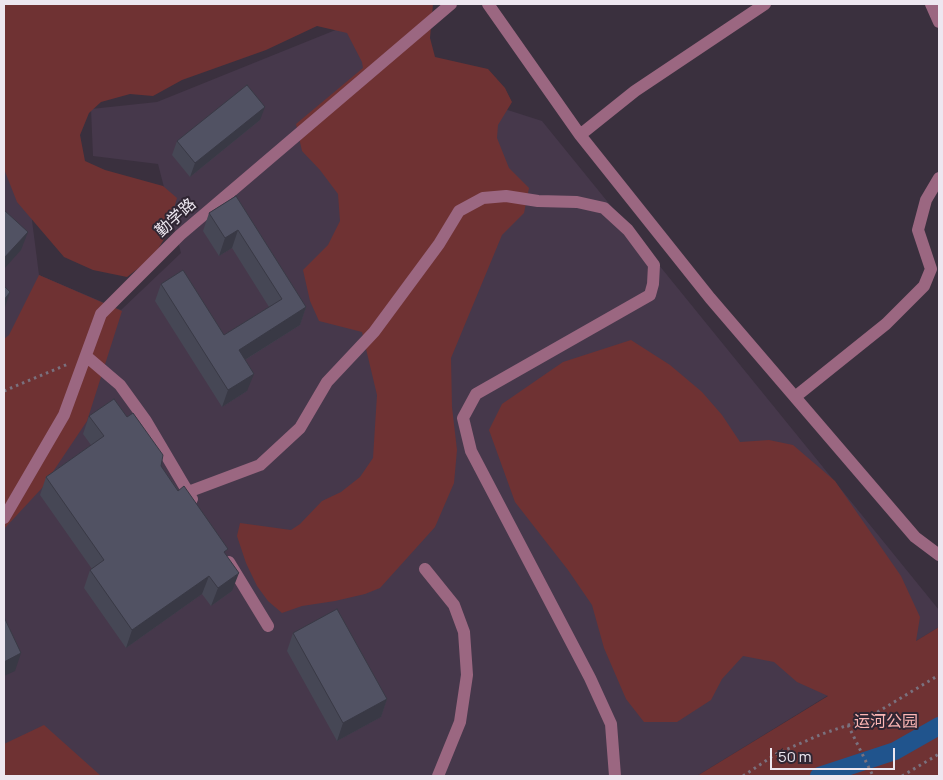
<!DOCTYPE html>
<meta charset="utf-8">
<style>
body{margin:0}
#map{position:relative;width:943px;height:780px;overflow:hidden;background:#3a303e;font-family:Manrope,sans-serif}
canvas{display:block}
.frame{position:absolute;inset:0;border:5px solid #ede7f0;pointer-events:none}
.scale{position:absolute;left:770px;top:748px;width:125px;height:22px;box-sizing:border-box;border:2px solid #ede7f0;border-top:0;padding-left:6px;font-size:15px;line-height:18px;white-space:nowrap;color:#ede7f0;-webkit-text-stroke:4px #302633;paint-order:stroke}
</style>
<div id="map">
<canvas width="943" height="780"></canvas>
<div class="frame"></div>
<div class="scale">50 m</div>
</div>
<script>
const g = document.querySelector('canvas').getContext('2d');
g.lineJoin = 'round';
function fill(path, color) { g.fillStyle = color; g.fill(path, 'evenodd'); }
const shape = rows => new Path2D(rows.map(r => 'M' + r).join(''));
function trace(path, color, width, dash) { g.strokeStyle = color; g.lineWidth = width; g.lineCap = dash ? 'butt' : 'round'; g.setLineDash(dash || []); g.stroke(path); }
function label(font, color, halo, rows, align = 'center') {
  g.font = font + ' Manrope,"Noto Sans SC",sans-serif'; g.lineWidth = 4; g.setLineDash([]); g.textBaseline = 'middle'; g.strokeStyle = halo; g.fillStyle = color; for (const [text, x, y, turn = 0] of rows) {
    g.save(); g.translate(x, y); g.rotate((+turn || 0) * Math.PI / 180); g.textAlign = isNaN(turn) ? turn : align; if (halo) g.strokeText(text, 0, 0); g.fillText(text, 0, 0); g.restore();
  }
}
fill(shape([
 [348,25,392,73,542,121,939,610,939,627,697,776,4,776,4,38,9,41,39,275,121,310,181,253,158,164,93,156,91,109,157,102]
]), '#46384b');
fill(shape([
 [4,4,433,4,430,38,435,57,488,69,505,88,512,102,498,125,497,138,509,168,529,188,524,213,502,235,451,358,452,407,457,450,454,483,435,527,380,588,365,594,335,601,302,606,282,613,268,601,257,586,246,563,237,536,240,523,291,530,300,524,322,501,341,492,360,477,373,458,377,395,362,332,319,321,310,301,303,270,328,245,340,221,338,194,320,170,302,151,296,124,363,68,362,62,347,33,317,26,266,50,182,80,153,96,130,94,101,102,89,113,80,135,85,161,105,170,163,186,177,198,166,236,153,257,127,277,93,270,64,257,17,202,4,169],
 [39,275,122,311,87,421,42,488,4,529,4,339,9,335],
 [631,340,670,365,702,392,722,415,740,442,769,440,793,445,835,481,901,576,920,617,916,641,939,627,939,776,697,776,828,696,797,682,774,662,743,656,722,679,711,700,677,722,644,722,626,699,604,648,592,605,568,570,515,502,489,430,502,404,563,362],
 [44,725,101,776,4,776,4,744]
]), '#6f3233');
trace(shape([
 [819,776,895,751,939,726]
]), '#20548d', 18);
trace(shape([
 [4,391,68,364],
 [848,725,873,776],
 [743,776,776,754,822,734,866,719,939,675],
 [902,776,939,754]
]), '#7a717e', 3, [2.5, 4]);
trace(shape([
 [488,4,580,135,710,298,915,537,939,555],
 [931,4,939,22],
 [580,135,635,91,765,4],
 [86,356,120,385,146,421,192,499],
 [795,397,886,324,924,286,931,269,918,230,926,200,939,178],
 [188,492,260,465,300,428,327,382,374,332,439,244,459,211,483,198,506,196,538,201,577,202,604,208,628,230,654,265,653,284,650,295,476,394,463,418,471,451,590,678,611,724,615,776],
 [4,518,64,415,101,314,180,235,451,4],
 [229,562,268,626],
 [425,569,454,605,464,632,467,675,460,722,438,776]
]), '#9b6781', 12);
fill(shape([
 [260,120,190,177,172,155,177,141],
 [236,196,306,307,300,325,245,360,247,391,222,407,155,301,161,284,224,335,269,307,232,248,219,256,203,231,209,213],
 [89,416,161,466,226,555,232,591,211,606,202,594,126,648,84,588,90,570,92,569,40,495,46,477,91,445,83,434],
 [293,633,387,699,381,717,337,741,287,651]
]), '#464755');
fill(shape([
 [265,107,260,120,190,177,195,163],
 [238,230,232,248,219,256,225,238],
 [28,232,21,250,4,269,4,258],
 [10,292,4,310,4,311,4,300],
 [306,307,300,325,232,368,239,350],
 [254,374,247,391,222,407,228,390],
 [239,573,232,591,211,606,218,588],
 [209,576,202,594,126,648,132,630],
 [21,653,15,671,4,676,4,662],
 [387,699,381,717,337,741,343,723]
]), '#393945');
const building = shape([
 [247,85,265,107,195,163,177,141,247,85],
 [236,196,306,307,239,350,254,374,228,390,161,284,183,270,224,335,282,299,238,230,225,238,209,213,236,196],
 [4,210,28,232,4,258,4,210],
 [4,286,10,292,4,300,4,286],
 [114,399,127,417,133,413,163,455,161,466,178,491,184,486,228,549,224,552,239,573,218,588,209,576,132,630,90,570,104,560,46,477,104,436,89,416,114,399],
 [337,609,387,699,343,723,293,633,337,609],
 [4,617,21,653,4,662,4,617]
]);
fill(building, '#515263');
trace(building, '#393945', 1);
label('16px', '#ede7f0', '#302633', [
 ["勤学路",176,218,-42]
]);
label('16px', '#fcb6b4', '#302633', [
 ["运河公园",886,723]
]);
</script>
